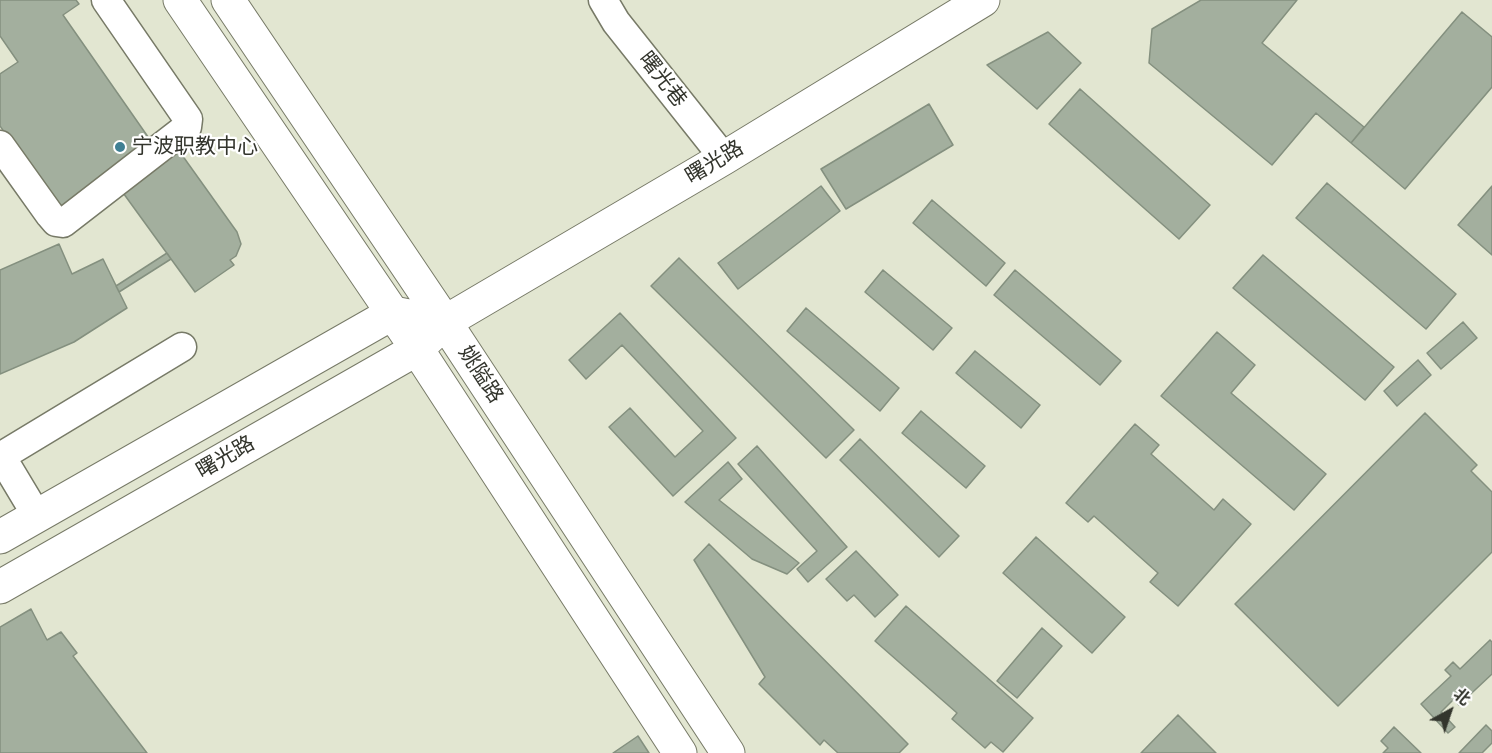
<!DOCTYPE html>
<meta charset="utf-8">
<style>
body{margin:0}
#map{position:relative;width:1492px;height:753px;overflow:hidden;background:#e2e6d1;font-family:Signika,"Noto Sans SC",sans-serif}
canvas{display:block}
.north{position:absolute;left:1420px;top:681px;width:60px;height:60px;-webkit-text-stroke:4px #fff;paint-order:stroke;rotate:40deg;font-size:16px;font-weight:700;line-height:24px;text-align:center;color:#33352d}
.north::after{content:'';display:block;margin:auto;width:21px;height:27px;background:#33352d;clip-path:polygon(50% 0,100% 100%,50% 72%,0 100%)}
</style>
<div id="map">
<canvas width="1492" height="753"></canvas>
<div class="north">北</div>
</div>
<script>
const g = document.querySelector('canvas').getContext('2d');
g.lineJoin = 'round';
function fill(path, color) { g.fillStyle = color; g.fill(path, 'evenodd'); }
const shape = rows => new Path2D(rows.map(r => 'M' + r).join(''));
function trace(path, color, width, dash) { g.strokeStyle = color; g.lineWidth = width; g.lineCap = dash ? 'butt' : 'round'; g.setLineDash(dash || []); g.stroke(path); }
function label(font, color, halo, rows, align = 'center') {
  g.font = font + ' Signika,"Noto Sans SC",sans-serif'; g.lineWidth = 4.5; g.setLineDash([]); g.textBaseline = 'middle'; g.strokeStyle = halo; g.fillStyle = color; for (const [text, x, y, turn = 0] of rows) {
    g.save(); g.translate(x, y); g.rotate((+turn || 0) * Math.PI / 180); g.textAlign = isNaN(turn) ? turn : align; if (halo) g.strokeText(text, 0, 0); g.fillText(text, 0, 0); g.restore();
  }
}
const building = shape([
 [0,0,76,0,79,4,63,15,153,144,58,210,0,126,0,74,18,62,0,36,0,0],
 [1201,0,1297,0,1262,43,1364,127,1351,143,1316,113,1272,165,1149,63,1152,29,1201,0],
 [1462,12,1492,37,1492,87,1405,189,1351,143,1462,12],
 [1048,32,1081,63,1037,109,987,65,1048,32],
 [1080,89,1210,205,1179,239,1049,124,1080,89],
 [929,104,953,145,846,209,821,169,929,104],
 [177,148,237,232,241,244,236,256,230,260,234,265,195,292,121,190,177,148],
 [1327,183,1456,294,1426,329,1296,218,1327,183],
 [821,186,840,211,738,289,718,263,821,186],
 [1492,186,1492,255,1458,225,1492,186],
 [932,200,1005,263,986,286,913,223,932,200],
 [59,244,72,274,103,259,127,308,74,342,0,374,0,270,59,244],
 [167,253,171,259,119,292,116,286,167,253],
 [1263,255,1394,367,1365,400,1233,288,1263,255],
 [679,258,854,430,826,458,651,286,679,258],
 [883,270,952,328,933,350,865,292,883,270],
 [1015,270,1121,361,1100,385,994,295,1015,270],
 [806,308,899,388,880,411,787,331,806,308],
 [620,313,736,438,673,496,609,427,630,408,675,457,703,431,622,345,586,379,569,360,620,313],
 [1463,322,1477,338,1441,369,1427,353,1463,322],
 [1217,332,1255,365,1231,393,1326,474,1294,510,1161,396,1217,332],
 [975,351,1040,405,1021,428,956,373,975,351],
 [1418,360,1431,375,1397,406,1384,391,1418,360],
 [921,411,985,466,966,488,902,433,921,411],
 [1425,413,1477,465,1471,471,1492,492,1492,552,1338,706,1235,604,1425,413],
 [1135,424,1159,445,1151,454,1214,510,1223,499,1251,524,1178,606,1150,582,1158,573,1094,516,1088,522,1066,503,1135,424],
 [860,439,959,536,939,557,840,460,860,439],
 [757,446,847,547,808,582,797,569,817,551,738,464,757,446],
 [728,462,742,479,719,500,799,563,787,574,752,559,685,502,728,462],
 [1036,537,1125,617,1092,653,1003,573,1036,537],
 [709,544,908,744,899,753,838,753,824,740,820,745,759,684,765,677,694,560,709,544],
 [856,551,898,595,875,617,854,595,847,601,826,579,856,551],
 [906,606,1033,718,1003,752,991,742,985,748,952,719,957,713,875,641,906,606],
 [31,609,47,640,61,632,77,653,73,656,147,753,0,753,0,627,31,609],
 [1042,628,1062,646,1017,698,997,681,1042,628],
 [1490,640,1492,642,1492,674,1459,705,1454,699,1441,712,1455,727,1448,733,1421,704,1451,676,1445,670,1453,662,1460,669,1490,640],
 [1178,715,1216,753,1141,753,1178,715],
 [1486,725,1492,731,1492,743,1482,753,1459,753,1486,725],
 [1394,727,1421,753,1383,753,1388,748,1381,741,1394,727],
 [638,736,649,753,613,753,638,736]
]);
fill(building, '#a3af9e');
trace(building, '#84907f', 1.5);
const minor = shape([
 [603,0,616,22,724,158],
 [0,145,50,215,56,222,63,223,187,127,188,119,106,0],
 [1,456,37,516],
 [0,457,182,347]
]);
const major = shape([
 [180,0,417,349,680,753],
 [228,0,445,322,728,753],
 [0,537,393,313,414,317],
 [0,587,417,349,445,322,724,158,983,0]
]);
trace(minor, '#777a67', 31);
trace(major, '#777a67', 35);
trace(minor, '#fff', 28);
trace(major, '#fff', 33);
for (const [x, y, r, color] of [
 [120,147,6,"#3f7f93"]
]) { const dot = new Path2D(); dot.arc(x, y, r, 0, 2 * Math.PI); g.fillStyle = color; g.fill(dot); trace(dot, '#fff', 2); }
label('21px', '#33352d', '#fff', [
 ["曙光巷",662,80,52],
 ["曙光路",715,163,-31],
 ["姚隘路",480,375,57],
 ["曙光路",226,458,-30]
]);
label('21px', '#33352d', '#fff', [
 ["宁波职教中心",132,147]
], 'left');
</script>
